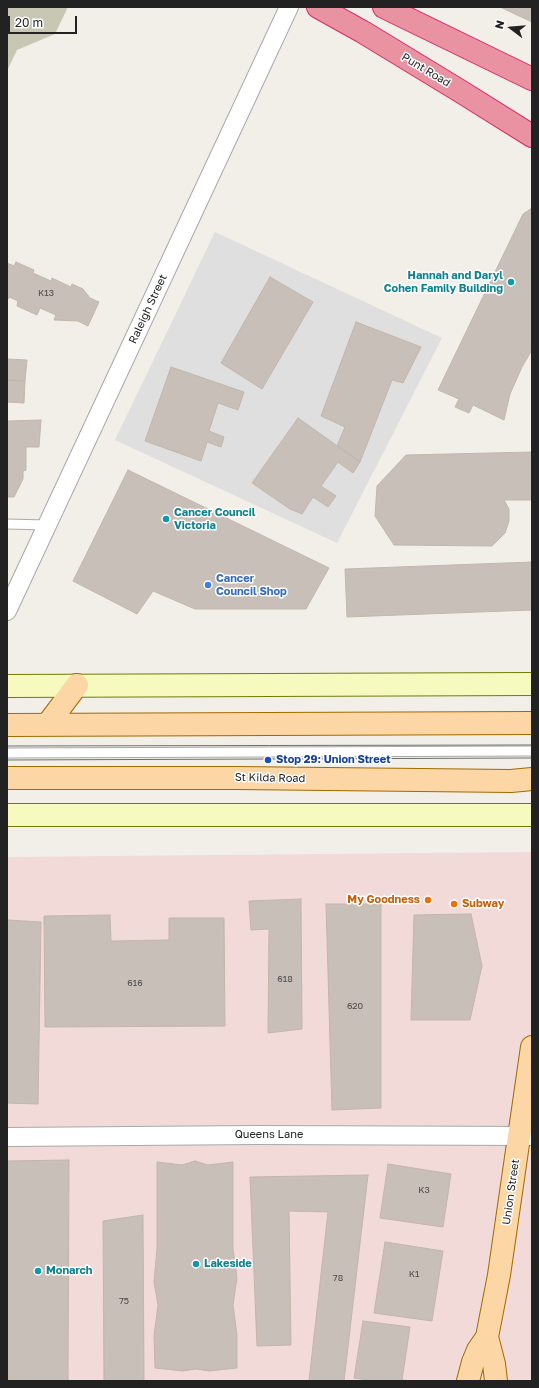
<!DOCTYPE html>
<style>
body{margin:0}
#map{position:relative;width:539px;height:1388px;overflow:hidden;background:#f2efe9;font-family:"Golos Text",sans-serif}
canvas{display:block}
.frame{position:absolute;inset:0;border:8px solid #222;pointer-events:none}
.north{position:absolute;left:491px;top:8px;width:40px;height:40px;-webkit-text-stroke:3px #fff;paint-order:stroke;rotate:286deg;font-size:11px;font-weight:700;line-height:16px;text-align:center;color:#222}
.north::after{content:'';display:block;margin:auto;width:14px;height:18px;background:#222;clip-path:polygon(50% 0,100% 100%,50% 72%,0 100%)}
.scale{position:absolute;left:8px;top:16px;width:69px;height:18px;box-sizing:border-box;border:2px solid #222;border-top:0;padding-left:5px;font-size:12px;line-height:14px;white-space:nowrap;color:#222;-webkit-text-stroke:3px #fff;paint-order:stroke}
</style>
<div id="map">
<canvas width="539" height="1388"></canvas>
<div class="frame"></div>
<div class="north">N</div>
<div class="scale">20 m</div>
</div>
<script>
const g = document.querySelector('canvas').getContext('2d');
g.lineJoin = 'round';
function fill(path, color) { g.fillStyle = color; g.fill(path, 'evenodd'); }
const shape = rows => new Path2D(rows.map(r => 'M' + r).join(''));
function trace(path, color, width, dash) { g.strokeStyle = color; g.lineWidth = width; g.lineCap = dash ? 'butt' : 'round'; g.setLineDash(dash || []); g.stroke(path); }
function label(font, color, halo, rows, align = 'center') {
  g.font = font + ' "Golos Text",sans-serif'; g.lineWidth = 3; g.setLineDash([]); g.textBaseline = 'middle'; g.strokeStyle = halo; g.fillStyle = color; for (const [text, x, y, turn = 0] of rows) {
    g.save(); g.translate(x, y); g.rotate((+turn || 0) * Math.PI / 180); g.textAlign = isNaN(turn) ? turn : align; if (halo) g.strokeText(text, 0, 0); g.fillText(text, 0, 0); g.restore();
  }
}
fill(shape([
 [215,232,442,338,337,543,115,440]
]), '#e0dfdf');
fill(shape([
 [532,852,532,1381,7,1381,7,857]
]), '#f2dad9');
fill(shape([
 [7,7,68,7,55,34,17,50,7,71]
]), '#c7c7b4');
const building = shape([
 [500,7,532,7,532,22,500,7],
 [532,208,532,350,522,367,510,394,504,420,473,405,469,413,455,407,459,399,438,390,523,214,532,208],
 [16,262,34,270,33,273,51,281,52,278,71,287,72,284,83,289,90,298,99,302,88,326,78,321,54,320,56,315,40,308,37,315,17,306,18,301,9,297,7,301,7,263,14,266,16,262],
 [270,277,313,302,262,389,221,363,270,277],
 [356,322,421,347,403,383,392,380,360,462,337,446,345,427,321,416,356,322],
 [7,359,27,360,25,381,7,380,7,359],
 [171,367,244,392,238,410,218,403,209,431,224,437,221,447,207,442,201,461,145,441,171,367],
 [7,380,25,381,24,403,7,402,7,380],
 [298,418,360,462,353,473,338,462,321,486,336,496,328,507,313,497,302,514,290,509,252,483,298,418],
 [41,420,39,447,26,447,26,470,23,471,23,479,14,497,7,497,7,421,41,420],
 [532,452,532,500,504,500,509,509,509,521,505,533,492,546,394,545,375,516,377,486,406,455,532,452],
 [128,470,329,568,306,609,195,609,153,591,137,614,73,581,128,470],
 [532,562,532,610,347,617,345,569,532,562],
 [301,899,302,1029,268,1033,269,929,251,930,249,901,301,899],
 [326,904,381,904,381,1108,332,1110,326,904],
 [471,914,482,966,470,1020,411,1020,414,915,471,914],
 [110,915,111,941,169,940,169,918,224,918,225,1026,45,1027,44,916,110,915],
 [7,920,41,922,38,1104,7,1103,7,920],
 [69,1160,68,1381,7,1381,7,1161,69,1160],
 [195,1161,208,1165,233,1162,233,1249,237,1278,233,1305,237,1335,237,1368,209,1371,196,1369,183,1371,155,1368,154,1336,158,1305,154,1282,157,1249,157,1162,182,1165,195,1161],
 [388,1164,451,1174,443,1227,380,1218,388,1164],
 [368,1175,344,1381,309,1381,328,1212,289,1211,291,1345,257,1346,250,1177,368,1175],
 [143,1215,144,1381,104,1381,103,1221,143,1215],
 [385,1242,443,1251,432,1321,374,1313,385,1242],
 [363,1321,410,1327,402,1380,412,1381,375,1381,354,1378,363,1321]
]);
fill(building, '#c7bfb8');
trace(building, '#c4b6ab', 1);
const lane = shape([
 [7,524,47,525],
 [7,753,532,751]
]);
const street = shape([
 [7,611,289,7],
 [7,1137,257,1135,532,1136]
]);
const secondary = shape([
 [7,686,532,684],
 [7,815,532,815]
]);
const primary = shape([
 [7,725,532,723],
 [47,725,77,685],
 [7,778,236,778,511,781,532,779],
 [487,1337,494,1364,496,1381],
 [468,1381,473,1362,478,1350,487,1337,499,1275,532,1047]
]);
const highway = shape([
 [318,7,363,32,460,91,532,136],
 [384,7,532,79]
]);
trace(lane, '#a9a9a9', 11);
trace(street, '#a9a9a9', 20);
trace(secondary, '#707d05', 24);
trace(primary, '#a06b00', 24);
trace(highway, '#dc2a67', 24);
trace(lane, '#fff', 9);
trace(street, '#fff', 18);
trace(secondary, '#f7fabf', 22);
trace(primary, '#fcd6a4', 22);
trace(highway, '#e892a2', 22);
trace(shape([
 [7,746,532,745],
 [7,760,532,758]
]), '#707070', 1);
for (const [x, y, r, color] of [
 [511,282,4,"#0f9aa8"],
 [166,519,4,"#0f9aa8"],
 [208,585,4,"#3f7fe0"],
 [268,760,4,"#1a4fb4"],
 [428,900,4,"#e8710a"],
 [454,904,4,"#e8710a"],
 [196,1264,4,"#0f9aa8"],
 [38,1271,4,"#0f9aa8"]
]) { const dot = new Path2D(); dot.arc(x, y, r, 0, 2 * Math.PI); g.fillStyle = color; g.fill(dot); trace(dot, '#fff', 1.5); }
label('9px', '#4b4948', null, [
 ["K13",46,293],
 ["618",285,979],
 ["616",135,983],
 ["620",355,1006],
 ["K3",424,1190],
 ["K1",414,1274],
 ["78",338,1278],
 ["75",124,1301]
]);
label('11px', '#222', '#fff', [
 ["Punt Road",426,70,31],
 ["Raleigh Street",148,309,-65],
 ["St Kilda Road",270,778,1],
 ["Queens Lane",269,1135],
 ["Union Street",511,1192,-82]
]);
label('bold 11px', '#0d838f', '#fff', [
 ["Hannah and Daryl",503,276,"right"],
 ["Cohen Family Building",503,289,"right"],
 ["Cancer Council",174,513],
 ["Victoria",174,526],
 ["Lakeside",204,1264],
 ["Monarch",46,1271]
], 'left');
label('bold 11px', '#366cbe', '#fff', [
 ["Cancer",216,579],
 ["Council Shop",216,592]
], 'left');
label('bold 11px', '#164399', '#fff', [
 ["Stop 29: Union Street",276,760]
], 'left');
label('bold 11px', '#c56008', '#fff', [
 ["My Goodness",420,900],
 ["Subway",462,904,"left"]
], 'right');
</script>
